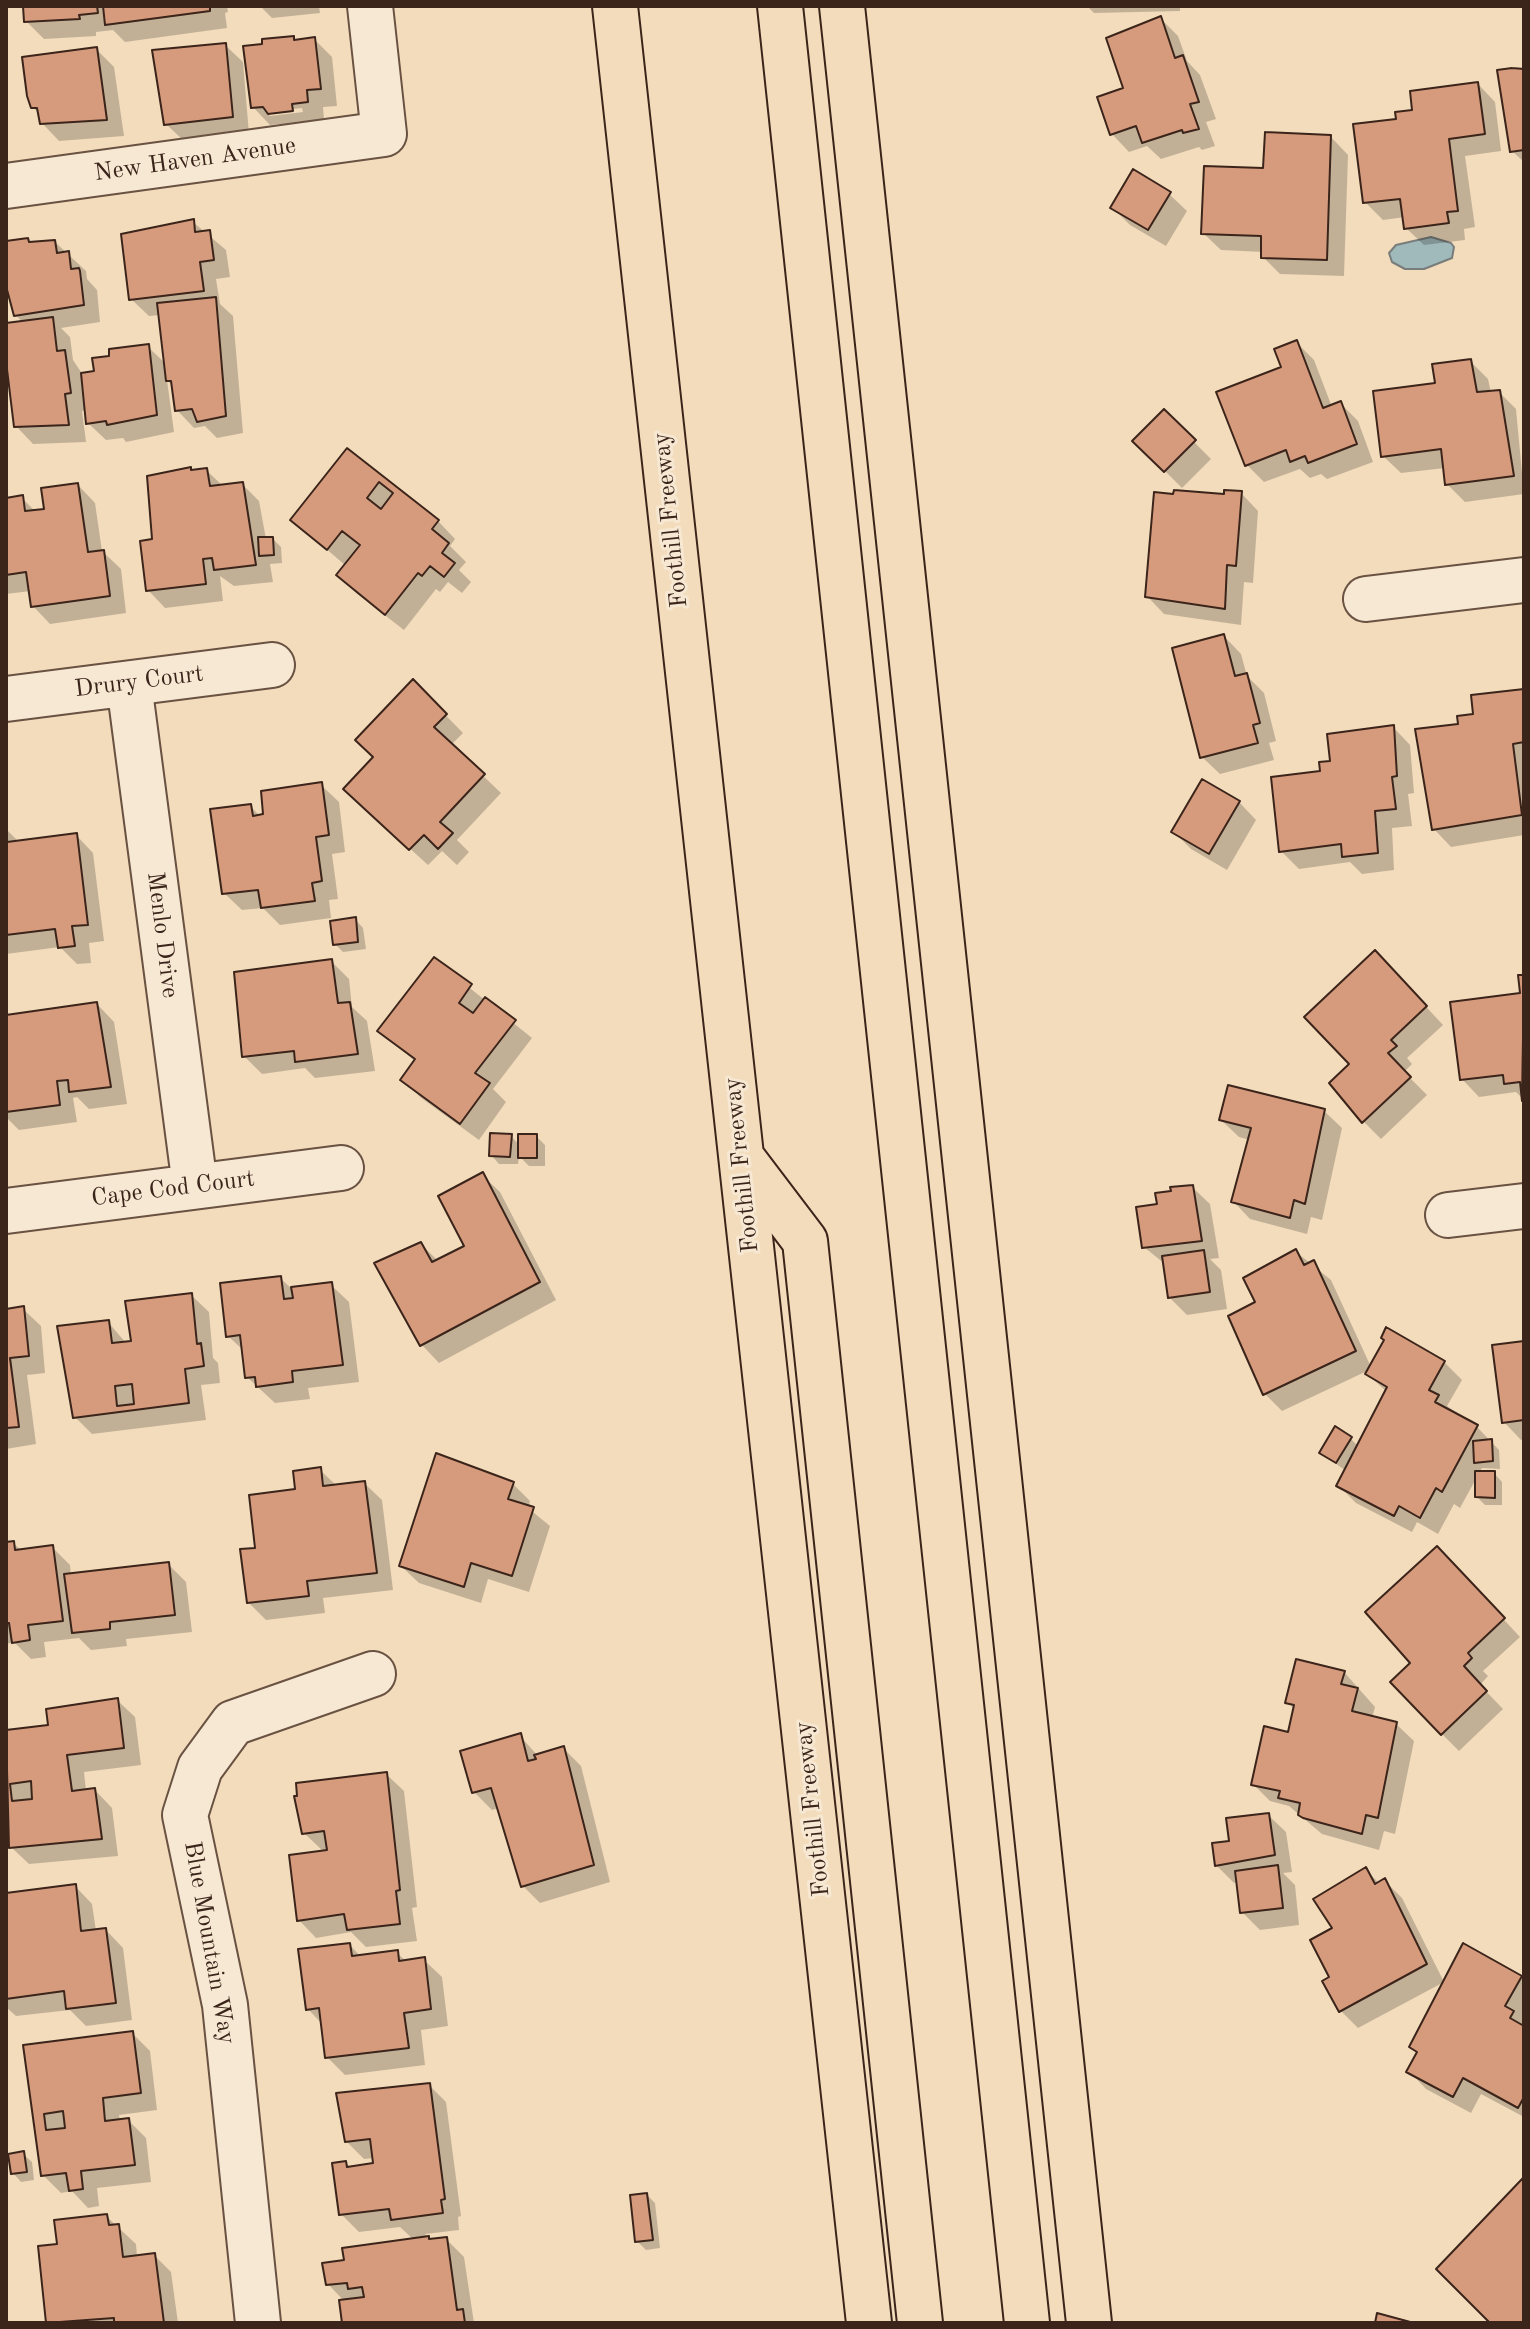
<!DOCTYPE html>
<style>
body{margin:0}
#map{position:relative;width:1530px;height:2329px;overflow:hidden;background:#f3dcbc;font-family:"Old Standard TT",serif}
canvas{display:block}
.frame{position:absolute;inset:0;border:8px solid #3b241a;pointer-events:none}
</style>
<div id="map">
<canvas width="1530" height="2329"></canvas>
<div class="frame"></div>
</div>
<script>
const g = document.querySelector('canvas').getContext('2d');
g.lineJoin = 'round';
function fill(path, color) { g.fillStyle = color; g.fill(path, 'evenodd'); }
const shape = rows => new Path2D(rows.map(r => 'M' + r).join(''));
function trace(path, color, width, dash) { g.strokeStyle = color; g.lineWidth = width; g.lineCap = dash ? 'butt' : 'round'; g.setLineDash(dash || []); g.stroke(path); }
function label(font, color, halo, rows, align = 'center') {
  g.font = font + ' "Old Standard TT",serif'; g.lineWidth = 6; g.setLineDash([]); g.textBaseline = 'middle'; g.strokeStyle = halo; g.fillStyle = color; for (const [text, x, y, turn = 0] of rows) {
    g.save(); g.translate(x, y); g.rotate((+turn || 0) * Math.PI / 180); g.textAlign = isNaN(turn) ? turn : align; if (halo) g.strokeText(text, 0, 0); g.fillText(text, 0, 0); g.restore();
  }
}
const water = shape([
 [1431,237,1451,243,1454,247,1452,258,1424,269,1405,269,1392,262,1389,253,1396,245,1431,237]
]);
fill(water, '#a0b9bb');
trace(water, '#787d7b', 2);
fill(shape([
 [26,6,227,6,228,12,225,13,227,28,125,42,113,30,96,32,96,36,44,39,26,21],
 [260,6,319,6,320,13,272,18],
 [1087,6,1180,6,1180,11,1094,13],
 [1161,19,1178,36,1187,61,1200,75,1216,119,1206,122,1215,146,1202,150,1199,147,1161,159,1147,146,1129,152,1112,134,1126,89],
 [314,39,332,57,337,106,323,107,324,119,308,121,309,128,287,131,280,124,270,125,253,107],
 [302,108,303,112,270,116,266,112],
 [225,45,243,62,249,134,184,141,166,124],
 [96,49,114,67,124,136,59,141,42,123,40,115,33,107],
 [1524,71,1524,162,1512,151],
 [1478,84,1495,102,1501,151,1465,156,1475,227,1464,229,1465,240,1424,245,1406,228,1405,217,1383,220,1365,202,1398,120],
 [1331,137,1348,155,1344,276,1280,274,1263,257,1263,252,1221,250,1203,233,1265,170],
 [1169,194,1187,211,1166,246,1130,225,1112,207],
 [193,222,226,250,230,277,216,279,220,304,233,316,243,433,217,438,205,426,194,428,177,410,174,387,167,380,174,432,126,442,123,438,106,440,88,423,87,410,82,411,86,442,33,444,16,426,6,325,23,323,16,315,55,242,86,271,87,279,97,290,100,322,61,328,70,337,73,360,83,375,96,373,112,357,148,347,166,364,161,315,149,316,131,299],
 [1296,342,1314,360,1332,407,1340,403,1358,421,1373,462,1327,479,1321,474,1310,478,1300,469,1264,482,1246,464],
 [1470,361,1488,379,1491,393,1499,392,1516,409,1524,494,1465,502,1447,484,1445,468,1401,473,1383,456,1437,385],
 [1164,412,1211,459,1182,488,1135,441],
 [347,450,438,521,455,539,450,546,466,562,459,570,471,582,462,593,448,582,440,592,436,589,404,630,356,593,339,575,346,566,293,520],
 [206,470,223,486,242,484,259,501,266,539,273,539,281,547,282,563,270,564,273,582,234,586,220,576,223,601,165,608,148,590,154,541,193,472],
 [78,485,95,503,102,551,121,569,126,613,50,624,33,606,31,591,6,594,6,500,22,498,36,512,46,511],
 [1241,493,1258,511,1253,583,1244,582,1241,625,1164,614,1147,596,1226,496],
 [1224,636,1241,654,1247,676,1264,693,1276,741,1269,743,1274,760,1220,774,1202,757],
 [413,682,463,733,451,745,501,793,457,840,469,852,457,865,442,851,428,865,363,806,375,757],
 [1524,691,1524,835,1451,847,1434,829,1460,726],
 [1393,727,1410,745,1414,793,1408,794,1412,826,1392,828,1394,870,1362,874,1350,862,1299,869,1281,851,1322,773,1332,763],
 [321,785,339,802,345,852,332,854,338,899,329,900,331,918,280,925,263,908,242,910,224,893,250,806,261,817],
 [1239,802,1256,820,1227,870,1191,849,1173,831],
 [6,829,19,842,76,835,93,853,104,941,89,943,91,963,77,964,60,947,6,954],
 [355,919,363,928,366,949,343,952,335,944],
 [435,960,532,1038,493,1089,506,1102,479,1140,420,1097,403,1079,416,1062,379,1031],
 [331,961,349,979,352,1007,367,1021,375,1071,315,1078,305,1068,262,1074,244,1056],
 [1392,970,1443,1025,1407,1058,1412,1064,1404,1072,1427,1095,1381,1139,1363,1121,1351,1064],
 [1520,977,1524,977,1524,1100,1516,1092,1479,1097,1462,1079,1522,995],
 [97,1004,114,1022,127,1104,89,1109,77,1097,73,1098,77,1122,19,1130,6,1117,6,1017],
 [1324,1111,1342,1128,1322,1220,1311,1217,1307,1234,1250,1219,1233,1201,1250,1140,1239,1137,1221,1120],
 [511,1136,520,1146,536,1136,545,1145,545,1166,529,1166,519,1156,518,1164,499,1164,491,1155],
 [482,1175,500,1192,556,1300,439,1363,422,1345,377,1264,421,1244,438,1261,466,1247],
 [1192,1187,1210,1204,1219,1258,1210,1259,1221,1270,1227,1309,1187,1315,1169,1297,1165,1264,1144,1247,1159,1206,1173,1193],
 [1295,1251,1331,1280,1371,1367,1386,1340,1387,1330,1444,1362,1462,1380,1447,1406,1477,1427,1499,1450,1500,1469,1482,1468,1479,1473,1494,1473,1502,1482,1502,1505,1485,1505,1477,1497,1477,1477,1460,1508,1454,1504,1438,1534,1417,1522,1412,1532,1356,1503,1339,1486,1346,1471,1321,1453,1350,1438,1359,1447,1387,1392,1365,1372,1282,1411,1265,1394,1258,1303,1244,1281],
 [280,1278,292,1289,331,1285,349,1302,359,1382,308,1388,310,1399,275,1403,247,1377,244,1351,228,1336],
 [191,1295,209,1312,213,1358,218,1363,220,1383,201,1385,206,1420,92,1434,75,1417,108,1322,126,1343,133,1343],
 [23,1309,41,1326,45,1373,27,1375,36,1444,6,1449,6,1311],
 [1524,1343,1524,1439,1521,1440,1504,1422],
 [320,1470,337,1486,364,1483,382,1500,393,1590,323,1598,325,1613,266,1620,249,1603,257,1549,298,1491],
 [513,1484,530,1501,528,1508,550,1526,529,1592,488,1579,481,1603,419,1583,401,1566],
 [13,1543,22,1551,53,1548,70,1565,71,1576,168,1564,186,1582,192,1632,126,1639,127,1646,91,1650,79,1638,44,1642,46,1657,31,1659,14,1642,6,1644,6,1544],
 [1454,1566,1520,1637,1483,1671,1488,1676,1480,1685,1503,1709,1459,1751,1442,1734,1412,1663],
 [1344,1672,1375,1707,1372,1718,1396,1724,1414,1741,1395,1834,1384,1831,1379,1850,1322,1834,1289,1806,1270,1801,1253,1784,1290,1735,1295,1710,1288,1702],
 [117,1700,135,1717,141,1765,84,1772,86,1791,95,1790,112,1808,118,1856,29,1864,11,1847,6,1805,6,1732,50,1726],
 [520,1736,538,1756,564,1749,581,1766,610,1882,540,1903,523,1886,499,1808,492,1810,474,1792],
 [386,1774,404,1791,417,1907,412,1908,417,1941,366,1947,351,1932,316,1938,299,1920,324,1852,304,1833],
 [1268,1815,1286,1832,1292,1872,1283,1873,1295,1885,1299,1925,1260,1930,1242,1912,1238,1881,1234,1883,1216,1865,1232,1843],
 [1366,1870,1380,1884,1385,1881,1402,1898,1444,1982,1358,2028,1341,2011,1332,1978,1335,1929],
 [75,1886,92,1904,96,1931,106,1930,123,1948,132,2020,86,2026,70,2010,16,2016,6,2007,6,1919],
 [350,1945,361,1957,397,1953,407,1962,424,1960,442,1977,448,2026,421,2030,425,2065,345,2075,327,2057,323,2025,308,2009],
 [1520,1977,1524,1981,1524,2117,1481,2094,1471,2113,1426,2089,1409,2071,1418,2054,1411,2047],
 [132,2033,150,2051,157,2110,119,2115,120,2121,128,2120,146,2138,151,2182,97,2188,99,2206,88,2208,72,2191,61,2193,43,2175,25,2047],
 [429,2085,446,2102,461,2216,458,2217,459,2230,425,2234,432,2241,446,2239,464,2257,474,2323,344,2323,344,2301,328,2284,346,2261,414,2240,400,2227,359,2232,341,2214,346,2163,351,2168,375,2165,374,2158,364,2159,346,2141],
 [23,2154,32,2162,34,2180,21,2182,13,2173],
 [1523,2181,1524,2323,1493,2323,1439,2269],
 [647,2195,655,2203,660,2248,646,2250,637,2241],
 [106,2216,136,2244,137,2257,154,2255,171,2272,178,2323,48,2323,40,2248,59,2246]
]), '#0003');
const building = shape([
 [23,6,97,6,98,13,79,15,80,19,24,22,23,6],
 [103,6,210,6,210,11,105,25,103,6],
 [1161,16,1175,58,1183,55,1199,102,1190,104,1199,129,1183,133,1182,130,1142,143,1136,126,1110,135,1097,97,1123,88,1106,38,1161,16],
 [294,36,294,40,315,37,321,89,307,90,308,102,292,104,293,111,268,114,263,107,251,108,243,46,262,44,262,39,294,36],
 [226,43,233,117,164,125,152,50,226,43],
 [97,47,107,120,40,124,37,108,31,108,27,96,22,57,97,47],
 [1512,68,1524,69,1524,150,1510,152,1497,70,1512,68],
 [1478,82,1485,134,1449,139,1458,211,1447,212,1449,223,1404,229,1400,199,1363,203,1353,124,1396,119,1395,112,1412,110,1410,91,1478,82],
 [1265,132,1331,135,1327,260,1261,258,1261,236,1201,234,1204,166,1263,168,1265,132],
 [1133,169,1171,192,1148,230,1110,208,1133,169],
 [194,219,195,232,210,230,214,260,200,262,204,291,129,300,121,234,194,219],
 [28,238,29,242,55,240,57,253,69,251,71,269,79,268,80,271,84,305,14,316,6,286,6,241,28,238],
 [216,297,226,416,197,422,192,409,175,411,171,381,166,381,157,303,216,297],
 [53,317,57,351,65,350,71,393,65,394,69,425,14,427,6,361,6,323,53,317],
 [1297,340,1323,408,1341,401,1357,444,1308,463,1305,456,1290,462,1286,450,1245,466,1216,392,1281,367,1274,349,1297,340],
 [149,344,157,415,107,425,106,421,86,424,81,373,94,371,92,358,109,356,109,349,149,344],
 [1471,359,1477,392,1500,390,1514,476,1445,485,1441,449,1381,457,1373,391,1435,383,1432,364,1471,359],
 [1164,409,1196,440,1164,472,1132,441,1164,409],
 [347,448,439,520,432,529,449,543,442,553,455,563,444,577,430,566,422,576,418,573,385,615,336,575,360,545,342,531,327,550,290,520,347,448],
 [379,482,393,493,381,509,367,498,379,482],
 [191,467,191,470,207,468,210,486,243,482,256,565,214,570,212,558,203,559,206,584,146,591,140,541,152,539,147,476,191,467],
 [78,483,88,552,104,550,110,596,31,607,26,572,6,575,6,498,23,495,25,511,44,509,41,488,78,483],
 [1174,490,1224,494,1224,490,1242,491,1236,566,1227,565,1225,609,1145,597,1154,492,1173,494,1174,490],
 [258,537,273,537,274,555,259,556,258,537],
 [1224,634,1235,676,1247,673,1260,723,1253,725,1258,743,1200,758,1172,648,1224,634],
 [413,679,447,714,434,727,485,774,440,822,453,833,438,849,424,835,409,850,343,789,373,757,355,740,413,679],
 [1524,689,1524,742,1513,744,1522,815,1432,830,1415,729,1458,724,1457,716,1473,714,1471,695,1524,689],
 [1394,725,1397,776,1392,777,1396,809,1375,811,1378,853,1342,857,1341,844,1279,852,1271,777,1320,771,1319,762,1330,761,1327,734,1394,725],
 [1202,779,1240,801,1209,854,1171,832,1202,779],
 [322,782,329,835,316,837,322,881,312,883,315,901,261,908,258,890,222,894,210,809,251,804,253,816,263,814,261,791,322,782],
 [6,830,7,842,77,833,88,925,72,926,75,946,58,948,55,929,6,935,6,830],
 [356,917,358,942,333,945,330,921,356,917],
 [1375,950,1427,1006,1391,1040,1397,1046,1388,1053,1411,1077,1362,1123,1329,1083,1349,1064,1304,1017,1375,950],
 [434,957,472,984,459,1003,473,1013,485,997,516,1020,475,1073,490,1083,460,1124,400,1080,415,1059,377,1031,434,957],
 [332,959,338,1003,350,1002,358,1054,295,1062,294,1051,242,1057,234,972,332,959],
 [1518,975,1524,975,1522,1101,1520,1082,1504,1084,1503,1075,1460,1080,1450,1002,1520,993,1518,975],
 [97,1002,111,1087,69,1092,68,1080,57,1081,60,1105,6,1112,6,1015,97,1002],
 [1228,1085,1325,1109,1305,1204,1294,1200,1290,1218,1231,1202,1251,1128,1219,1120,1228,1085],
 [490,1133,512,1134,510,1157,489,1156,490,1133],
 [518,1134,537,1134,537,1158,518,1158,518,1134],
 [483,1172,540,1282,420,1346,374,1263,421,1242,432,1262,464,1246,438,1196,483,1172],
 [1193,1185,1202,1241,1142,1248,1136,1207,1157,1204,1155,1193,1171,1191,1170,1187,1193,1185],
 [1296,1249,1304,1265,1314,1260,1356,1351,1263,1395,1228,1316,1255,1302,1243,1278,1296,1249],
 [1204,1250,1210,1292,1168,1298,1162,1256,1204,1250],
 [281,1276,284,1299,293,1298,291,1287,332,1282,343,1365,292,1371,293,1382,256,1387,255,1377,245,1378,240,1335,226,1337,220,1283,281,1276],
 [192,1293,197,1344,201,1343,204,1366,185,1369,189,1403,73,1418,57,1326,109,1320,112,1343,131,1341,125,1301,192,1293],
 [132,1384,134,1404,117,1406,115,1386,132,1384],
 [24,1306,29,1356,10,1358,19,1427,6,1428,6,1309,24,1306],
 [1386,1327,1445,1361,1429,1390,1439,1395,1435,1402,1478,1425,1442,1492,1436,1488,1420,1518,1399,1506,1394,1516,1336,1486,1387,1387,1365,1374,1384,1340,1381,1338,1386,1327],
 [1524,1341,1524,1420,1502,1423,1492,1345,1524,1341],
 [1335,1426,1352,1437,1336,1463,1319,1453,1335,1426],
 [1492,1439,1493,1461,1474,1463,1473,1441,1492,1439],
 [436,1453,514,1482,508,1499,534,1507,512,1576,471,1563,464,1587,399,1566,436,1453],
 [321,1467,323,1486,365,1481,377,1573,307,1581,309,1596,247,1603,240,1549,255,1548,249,1495,295,1489,293,1471,321,1467],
 [1475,1471,1495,1471,1495,1498,1475,1497,1475,1471],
 [14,1541,15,1550,53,1545,63,1621,28,1625,30,1640,12,1643,9,1623,6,1623,6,1542,14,1541],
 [1437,1546,1505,1618,1468,1653,1472,1658,1464,1666,1487,1691,1441,1735,1390,1682,1410,1663,1365,1612,1437,1546],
 [169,1562,175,1615,110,1622,110,1629,72,1633,64,1574,169,1562],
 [1296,1659,1345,1671,1341,1684,1358,1688,1352,1711,1397,1722,1378,1818,1366,1815,1362,1834,1303,1818,1298,1815,1300,1803,1278,1798,1280,1791,1251,1785,1264,1726,1288,1732,1294,1705,1285,1703,1296,1659],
 [118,1698,124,1748,67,1755,72,1791,95,1788,102,1839,9,1848,6,1730,48,1725,46,1709,118,1698],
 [31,1781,32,1799,12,1801,10,1784,31,1781],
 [521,1733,528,1761,536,1759,534,1755,564,1746,594,1865,521,1887,491,1788,472,1793,460,1751,521,1733],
 [387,1772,400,1890,396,1891,400,1924,347,1930,344,1914,297,1921,289,1855,327,1850,324,1831,302,1834,294,1796,297,1796,296,1783,387,1772],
 [1269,1813,1275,1855,1215,1866,1212,1843,1229,1841,1226,1818,1269,1813],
 [1278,1865,1283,1908,1240,1913,1235,1871,1278,1865],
 [1366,1867,1375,1884,1385,1878,1427,1964,1339,2012,1322,1981,1329,1977,1310,1940,1332,1928,1313,1899,1366,1867],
 [76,1884,81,1931,106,1928,116,2003,66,2009,64,1991,6,1999,6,1893,76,1884],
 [350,1943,352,1956,398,1950,399,1961,425,1957,431,2009,404,2013,409,2048,325,2058,319,2008,306,2010,298,1949,350,1943],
 [1463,1943,1522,1976,1505,2006,1514,2011,1510,2018,1524,2026,1524,2097,1518,2108,1463,2078,1453,2097,1406,2072,1417,2052,1409,2047,1463,1943],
 [133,2031,141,2093,103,2098,105,2121,129,2118,135,2165,81,2171,83,2189,69,2191,66,2173,41,2176,23,2045,133,2031],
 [63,2111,65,2128,46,2130,44,2114,63,2111],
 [430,2083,445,2199,441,2200,443,2213,391,2220,389,2209,339,2215,332,2163,346,2161,347,2167,373,2163,370,2139,345,2142,336,2093,430,2083],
 [24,2151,27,2172,11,2174,8,2154,24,2151],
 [1523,2178,1524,2323,1490,2323,1436,2269,1523,2178],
 [647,2193,653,2240,635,2242,630,2195,647,2193],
 [107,2214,109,2225,119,2224,123,2257,155,2253,164,2323,114,2323,114,2318,46,2323,38,2246,57,2244,54,2220,107,2214],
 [429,2236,429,2239,447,2237,457,2310,463,2309,465,2323,342,2323,339,2300,364,2297,362,2287,348,2289,347,2283,326,2285,322,2263,344,2260,342,2248,429,2236],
 [1377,2313,1414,2323,1375,2323,1377,2313]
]);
fill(building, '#d69b7d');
trace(building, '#3b241a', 2);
const minor = shape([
 [6,186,384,134,370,6],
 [1366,599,1524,580],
 [129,684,195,1186],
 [6,699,272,665],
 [6,1211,341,1168],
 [1448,1215,1524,1206],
 [258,2323,225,2005,185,1815,200,1768,233,1723,373,1674]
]);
const highway = shape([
 [615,6,869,2323],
 [780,6,1027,2323],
 [842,6,1089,2323],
 [742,1158,805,1241,920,2323]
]);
trace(minor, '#695242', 48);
trace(highway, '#3b241a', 48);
trace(minor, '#f7e8d3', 44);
trace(highway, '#f3dcbc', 44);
label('24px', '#3b241a', '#f7e8d3', [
 ["New Haven Avenue",195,160,-8],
 ["Foothill Freeway",671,520,-96],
 ["Drury Court",139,682,-7],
 ["Menlo Drive",162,935,83],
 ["Foothill Freeway",742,1165,-96],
 ["Cape Cod Court",173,1189,-7],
 ["Foothill Freeway",813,1809,-96],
 ["Blue Mountain Way",209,1943,80]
]);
</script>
